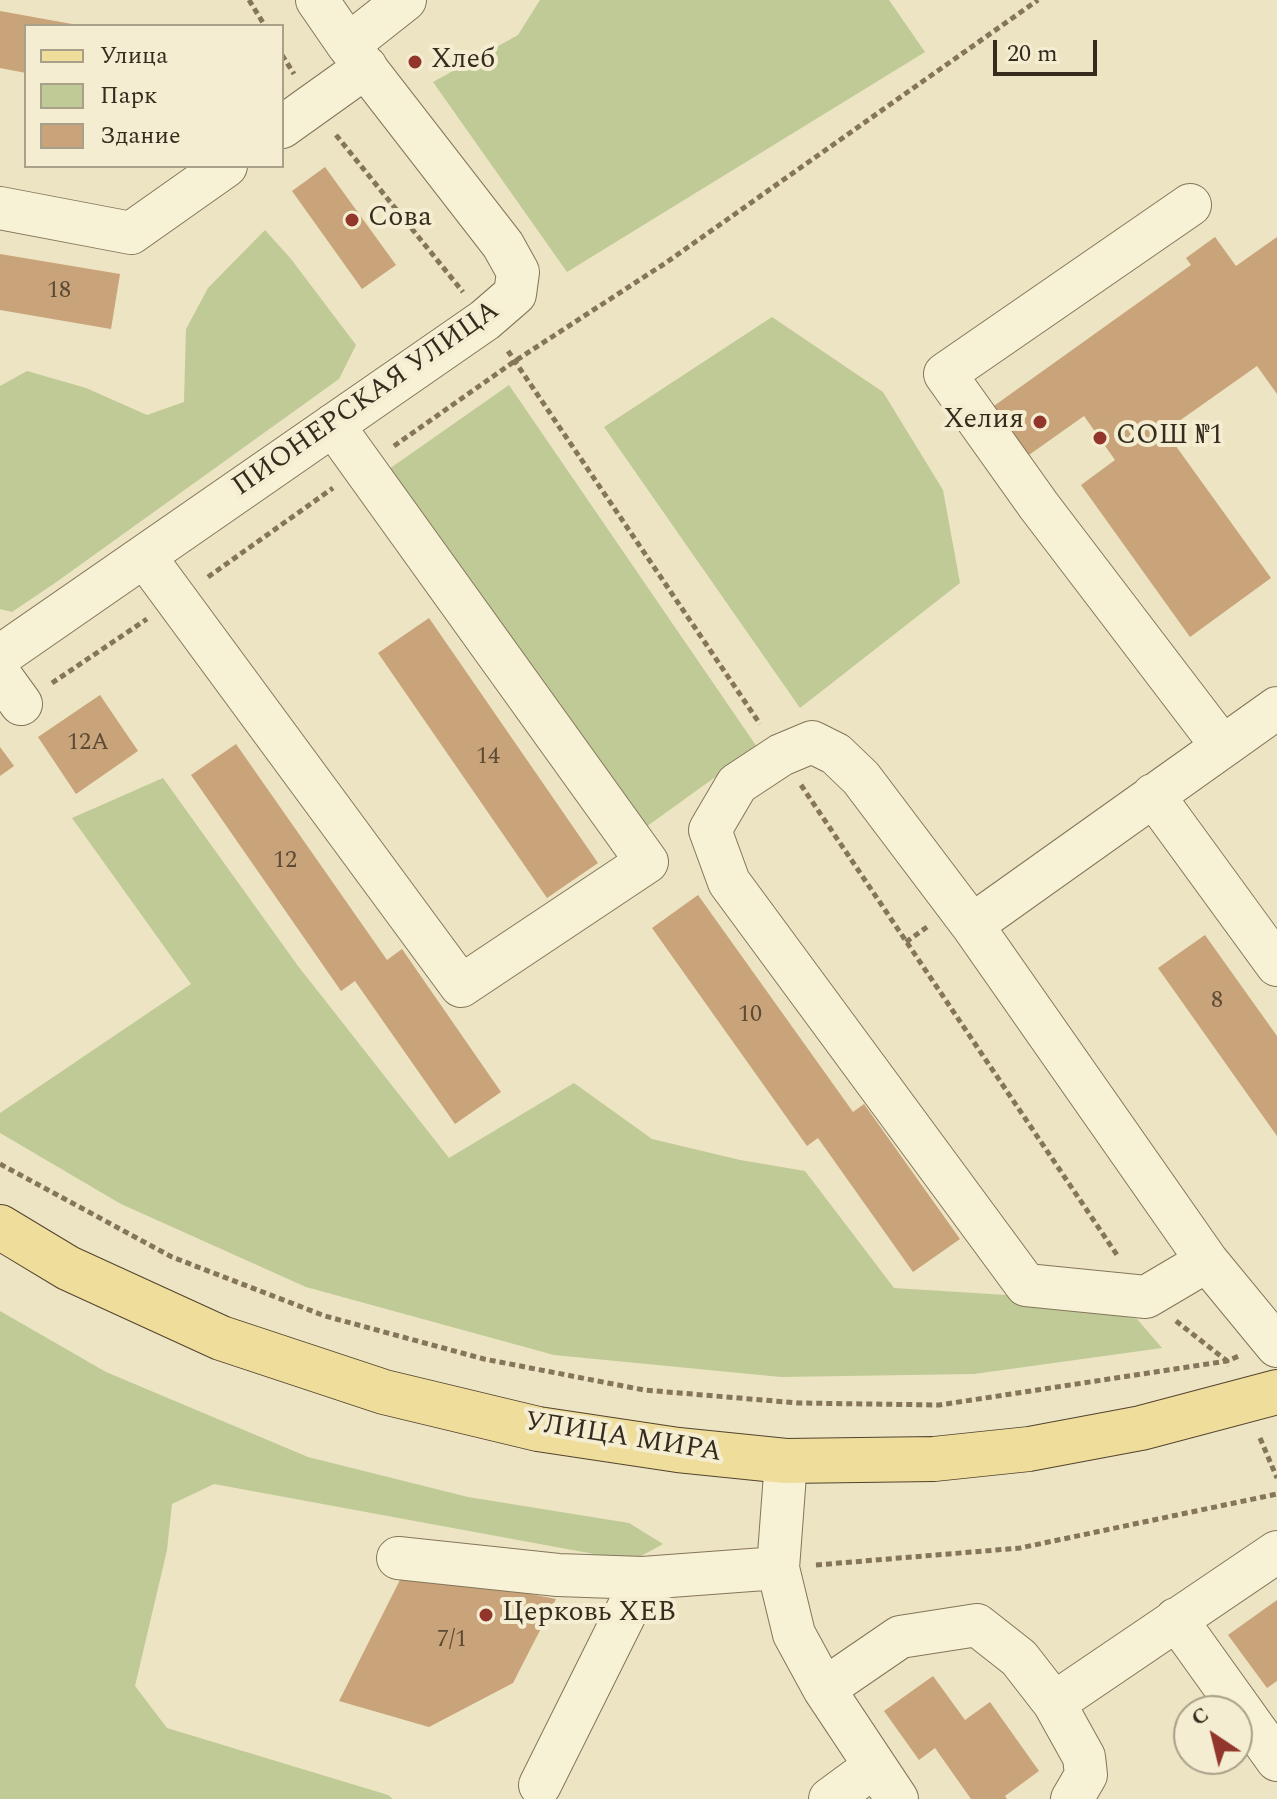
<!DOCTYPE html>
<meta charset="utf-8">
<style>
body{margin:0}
#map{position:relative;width:1277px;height:1799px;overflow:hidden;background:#ece4c2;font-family:Spectral,serif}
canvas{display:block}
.legend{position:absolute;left:24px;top:24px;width:260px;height:144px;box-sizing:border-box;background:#f4edd1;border:2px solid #a8a089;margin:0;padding:10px 14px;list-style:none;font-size:24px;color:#362c1e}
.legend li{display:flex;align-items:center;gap:16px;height:40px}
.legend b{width:40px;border:2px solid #a8a089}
.north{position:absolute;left:1173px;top:1695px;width:80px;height:80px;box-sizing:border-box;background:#f4edd1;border:2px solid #a8a089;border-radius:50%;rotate:325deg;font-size:22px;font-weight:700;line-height:32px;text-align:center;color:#362c1e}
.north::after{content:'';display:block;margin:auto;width:28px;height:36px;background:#92362c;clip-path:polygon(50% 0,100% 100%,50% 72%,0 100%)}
.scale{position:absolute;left:993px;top:40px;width:104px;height:36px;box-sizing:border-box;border:4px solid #362c1e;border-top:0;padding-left:10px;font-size:24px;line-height:28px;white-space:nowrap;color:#362c1e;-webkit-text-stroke:6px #f4edd1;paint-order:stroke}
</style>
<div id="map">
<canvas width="1277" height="1799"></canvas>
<ul class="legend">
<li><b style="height:10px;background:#eedd9b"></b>Улица</li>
<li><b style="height:22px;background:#bfca97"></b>Парк</li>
<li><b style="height:22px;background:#c9a379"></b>Здание</li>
</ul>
<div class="north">С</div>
<div class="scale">20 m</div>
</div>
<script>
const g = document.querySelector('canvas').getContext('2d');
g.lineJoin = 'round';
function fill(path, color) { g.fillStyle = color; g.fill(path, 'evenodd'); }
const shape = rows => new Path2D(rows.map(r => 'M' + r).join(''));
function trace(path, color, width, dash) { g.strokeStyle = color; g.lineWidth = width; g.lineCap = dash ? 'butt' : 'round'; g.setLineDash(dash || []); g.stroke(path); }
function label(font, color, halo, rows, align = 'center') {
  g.font = font + ' Spectral,serif'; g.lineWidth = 8; g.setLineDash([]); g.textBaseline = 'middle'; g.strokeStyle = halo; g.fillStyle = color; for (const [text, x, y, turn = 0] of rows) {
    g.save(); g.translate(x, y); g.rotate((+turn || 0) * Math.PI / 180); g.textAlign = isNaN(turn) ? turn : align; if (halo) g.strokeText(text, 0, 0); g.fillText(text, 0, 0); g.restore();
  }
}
fill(shape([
 [540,0,889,0,925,52,567,272,433,82,518,35],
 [265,230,291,259,356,345,339,379,55,583,12,612,0,609,0,386,27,371,86,388,147,415,184,402,186,329,208,288],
 [772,317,883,392,943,490,960,583,800,708,604,427],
 [509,385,757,747,639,832,382,474],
 [163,778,298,966,449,1158,574,1083,652,1139,740,1160,805,1171,894,1288,1006,1295,1137,1319,1162,1348,974,1374,781,1377,554,1355,306,1287,121,1204,0,1133,0,1113,191,984,72,818],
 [0,1311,106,1372,308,1457,468,1497,629,1523,663,1544,632,1561,214,1484,172,1504,167,1550,135,1686,167,1728,388,1795,393,1799,0,1799]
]), '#bfca97');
fill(shape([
 [0,11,72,24,72,26,26,26,26,73,0,68],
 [325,167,396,265,362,289,292,191],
 [1215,237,1236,266,1277,237,1277,394,1257,366,1165,431,1271,578,1190,637,1081,485,1115,460,1084,416,1019,462,984,413,1191,265,1186,258],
 [0,254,120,274,111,329,0,310],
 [429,618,598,863,547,898,378,653],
 [100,695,138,751,76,794,38,737],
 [236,744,387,960,402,949,501,1092,455,1124,355,981,341,991,191,775],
 [0,747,14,766,0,776],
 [698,895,853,1112,864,1104,960,1239,913,1272,818,1138,807,1146,652,928],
 [1205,935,1277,1036,1277,1136,1158,968],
 [405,1570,556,1599,513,1683,429,1727,339,1701],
 [1277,1600,1277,1681,1267,1688,1228,1635],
 [933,1676,965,1720,990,1702,1039,1771,1005,1796,1007,1799,971,1799,935,1748,919,1760,884,1711]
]), '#c9a379');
const minor = shape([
 [348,45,405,0],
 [282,127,366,67],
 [1190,205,945,374,1039,506,1222,746],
 [0,208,131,233,226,166],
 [145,557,461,986,647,862,333,425],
 [0,656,485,320,515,294,518,272,503,245,348,45,317,0],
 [0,675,21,704],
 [1153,795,1277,965],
 [972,925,1277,708],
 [1207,1261,1146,1297,1026,1285,729,882,710,830,737,784,781,755,812,742,836,754,861,778,972,925,1207,1261,1277,1346],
 [786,1461,778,1568,794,1634,824,1689,897,1799],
 [398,1558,558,1575,643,1578,778,1568],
 [1176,1619,1277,1760],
 [824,1689,900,1637,977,1625,1019,1658,1054,1703,1084,1757,1086,1775,1072,1799],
 [1054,1703,1277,1552],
 [540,1785,643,1578],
 [830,1799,875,1766]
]);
const major = shape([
 [0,1227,68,1268,221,1338,384,1392,538,1429,678,1450,786,1461,934,1459,1029,1449,1141,1428,1277,1392]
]);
trace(minor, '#85755a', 44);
trace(major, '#53432e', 46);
trace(shape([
 [249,0,265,26],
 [282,55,294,74],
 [336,135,463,292],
 [508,351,760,724],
 [394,446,515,361,667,262,1038,0],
 [208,577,333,488],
 [52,683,147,619],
 [801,785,1117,1255],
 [906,942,927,927],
 [0,1164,172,1257,325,1316,484,1359,644,1390,798,1403,939,1405,1227,1361,1239,1356],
 [1176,1321,1227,1361,1229,1366],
 [1260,1438,1277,1478],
 [816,1565,1020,1548,1277,1494]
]), '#85755a', 5, [6, 4]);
trace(minor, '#f7f1d5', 42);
trace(major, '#eedd9b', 44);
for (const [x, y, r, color] of [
 [415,62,8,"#92362c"],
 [352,220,8,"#92362c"],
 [1040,422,8,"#92362c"],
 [1100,438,8,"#92362c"],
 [486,1615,8,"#92362c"]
]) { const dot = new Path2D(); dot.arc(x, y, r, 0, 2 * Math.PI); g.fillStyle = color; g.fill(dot); trace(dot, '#f4edd1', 3); }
label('24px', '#5b4a35', null, [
 ["18",59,292],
 ["12А",88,744],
 ["14",488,758],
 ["12",285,862],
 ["8",1217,1002],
 ["10",750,1016],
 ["7/1",452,1641]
]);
label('28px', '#362c1e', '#f4edd1', [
 ["Хлеб",431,62],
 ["Сова",368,220],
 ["Хелия",1024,422,"right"],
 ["СОШ №1",1116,438],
 ["Церковь ХЕВ",502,1615]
], 'left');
label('28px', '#362c1e', '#f4edd1', [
 ["ПИОНЕРСКАЯ УЛИЦА",367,400,-35],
 ["УЛИЦА МИРА",623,1439,9]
]);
</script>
